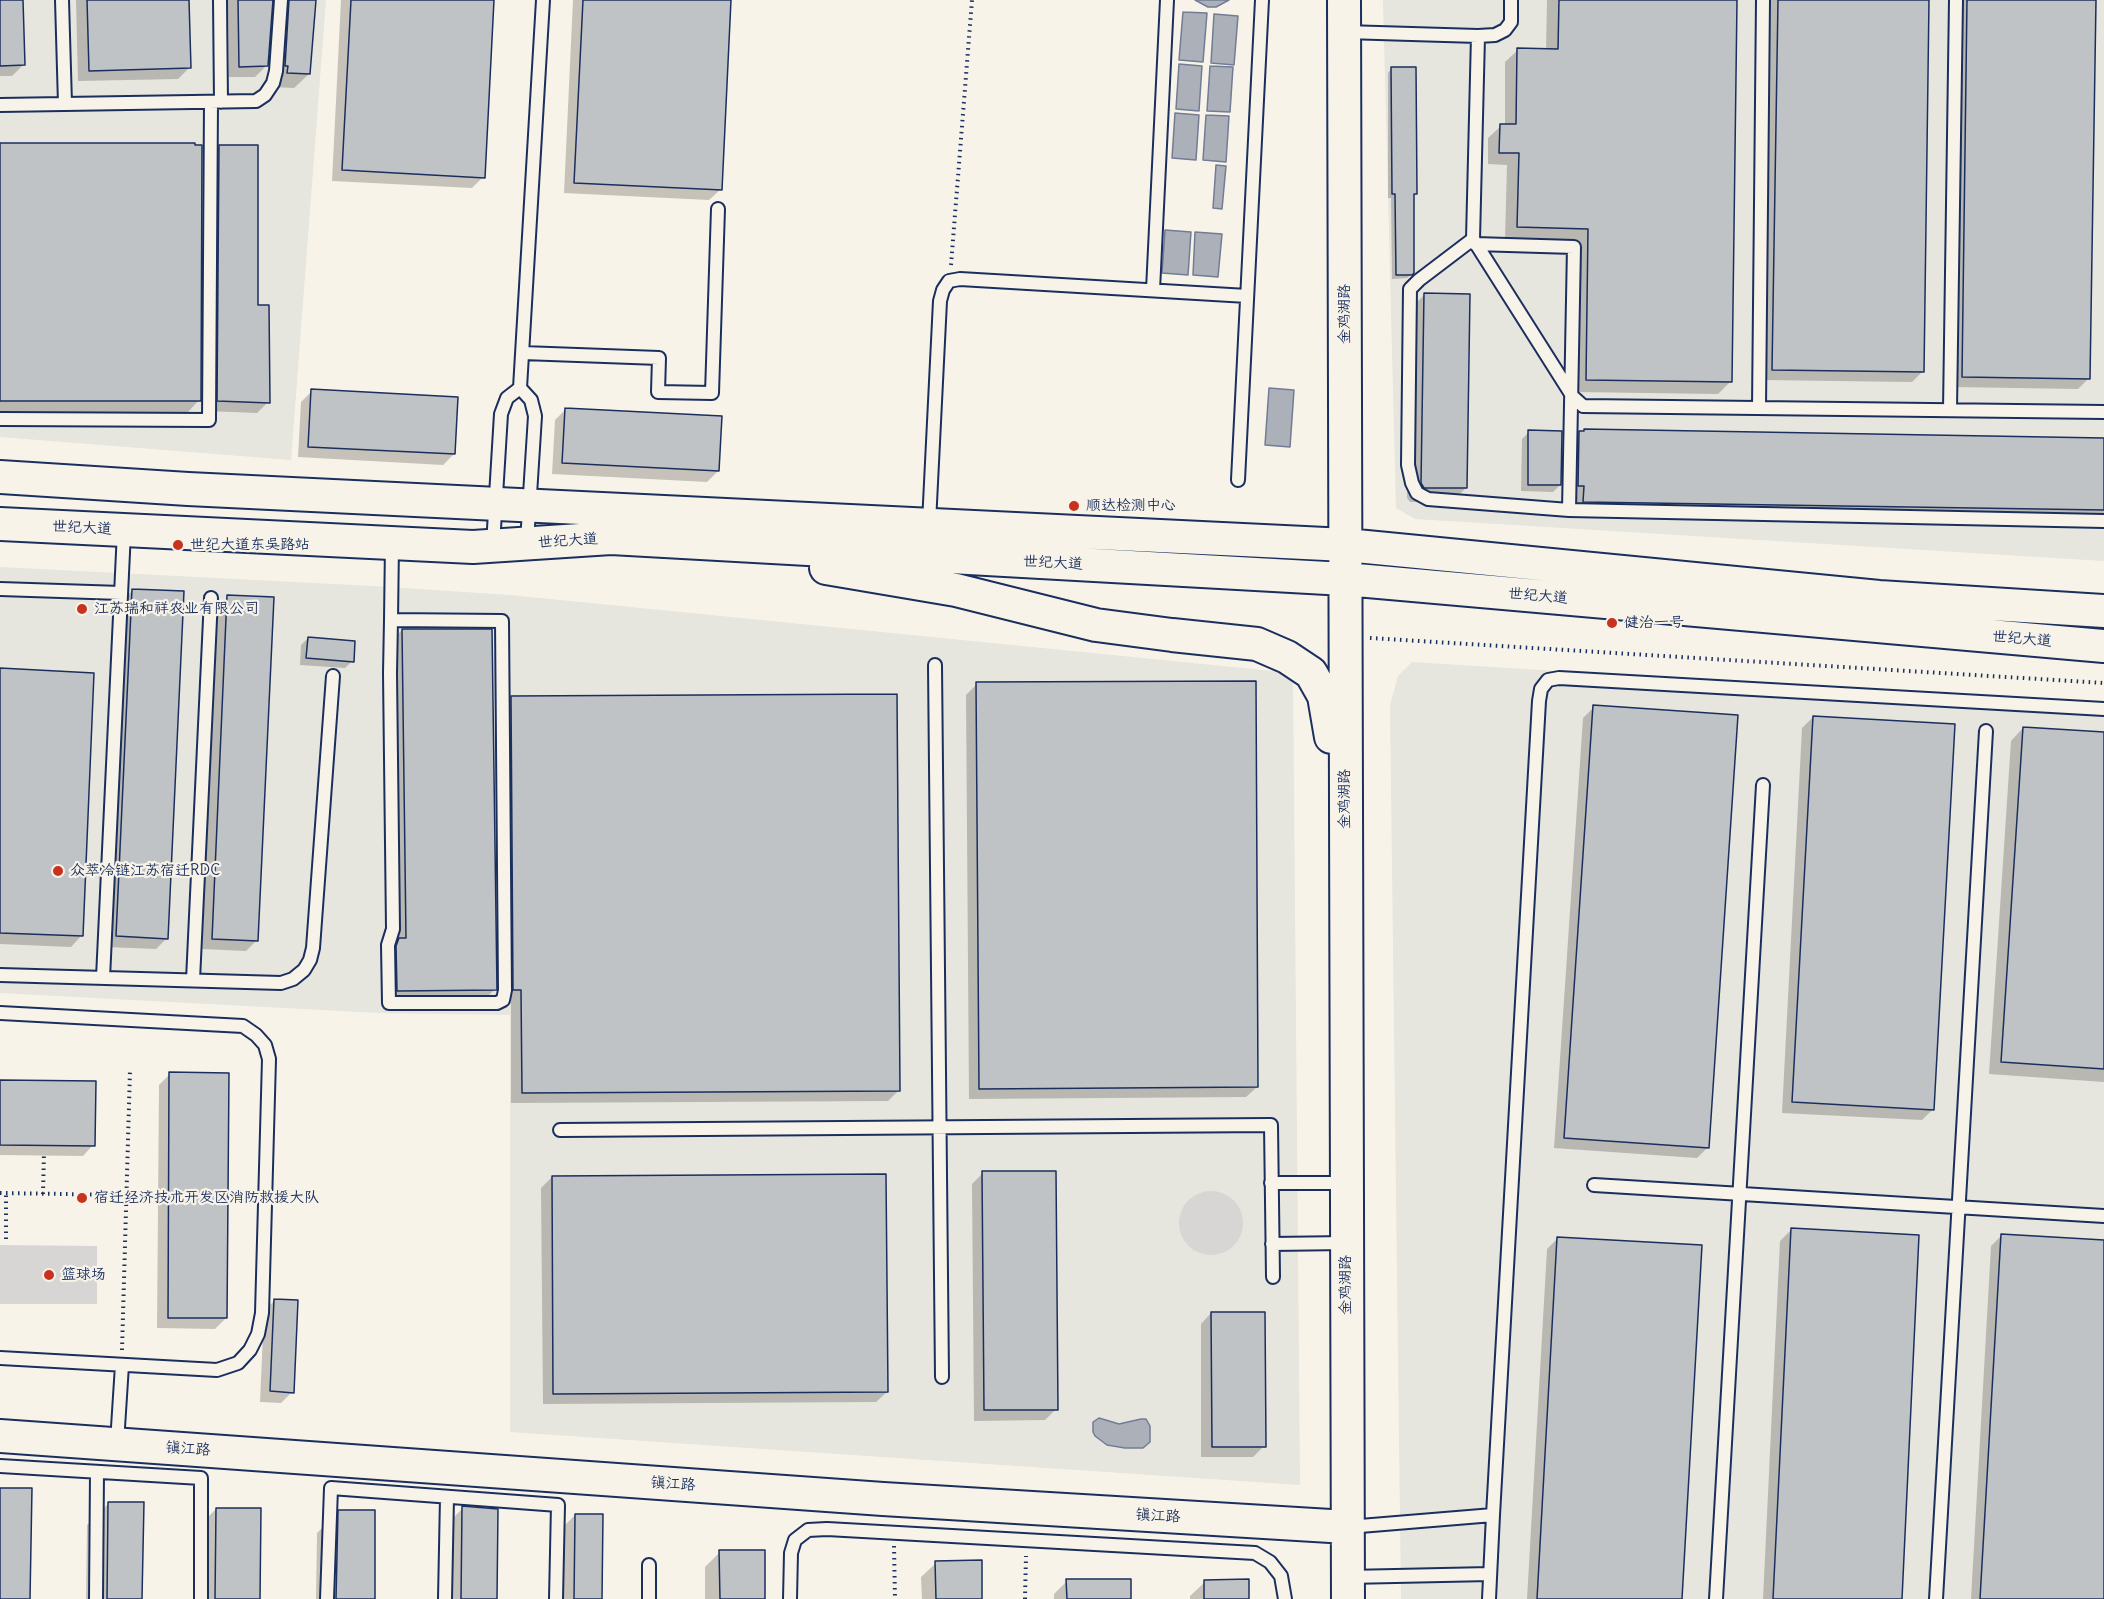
<!DOCTYPE html>
<meta charset="utf-8">
<style>
body{margin:0}
canvas{display:block;background:#f7f3e8}
</style>
<canvas width="2104" height="1599"></canvas>
<script>
const g = document.querySelector('canvas').getContext('2d');
g.lineJoin = 'round';
function fill(path, color) { g.fillStyle = color; g.fill(path, 'evenodd'); }
const shape = rows => new Path2D(rows.map(r => 'M' + r).join(''));
function trace(path, color, width, dash) { g.strokeStyle = color; g.lineWidth = width; g.lineCap = dash ? 'butt' : 'round'; g.setLineDash(dash || []); g.stroke(path); }
function label(font, color, halo, rows, align = 'center') {
  g.font = font + ' Delius,"LXGW WenKai TC",sans-serif'; g.lineWidth = 4.5; g.setLineDash([]); g.textBaseline = 'middle'; g.strokeStyle = halo; g.fillStyle = color; for (const [text, x, y, turn = 0] of rows) {
    g.save(); g.translate(x, y); g.rotate((+turn || 0) * Math.PI / 180); g.textAlign = isNaN(turn) ? turn : align; if (halo) g.strokeText(text, 0, 0); g.fillText(text, 0, 0); g.restore();
  }
}
fill(shape([
 [0,0,326,0,291,460,0,437],
 [1383,0,2104,0,2104,561,1415,519,1396,508],
 [0,567,373,586,510,595,1293,673,1300,1485,510,1432,510,1015,379,1013,0,993],
 [1412,662,2104,705,2104,1599,1401,1599,1390,705,1398,676]
]), '#e6e5de');
fill(shape([
 '1179 1223a32 32 0 1 1 64 0a32 32 0 1 1-64 0Z',
 [0,1245,97,1246,97,1304,0,1304]
]), '#d7d6d4');
const water = shape([
 [1195,0,1229,0,1216,7,1208,7,1195,0],
 [1183,12,1207,13,1203,62,1179,60,1183,12],
 [1214,14,1238,16,1234,65,1211,63,1214,14],
 [1179,64,1202,66,1199,111,1176,109,1179,64],
 [1210,66,1233,67,1230,112,1207,111,1210,66],
 [1175,113,1199,115,1196,160,1172,158,1175,113],
 [1206,115,1229,116,1226,162,1203,160,1206,115],
 [1216,165,1226,166,1222,209,1213,208,1216,165],
 [1165,230,1191,232,1188,275,1162,273,1165,230],
 [1195,232,1222,234,1218,277,1193,275,1195,232],
 [1269,388,1294,390,1290,447,1265,445,1269,388],
 [1099,1418,1119,1424,1141,1419,1146,1419,1150,1426,1150,1442,1143,1448,1125,1448,1107,1445,1095,1436,1093,1432,1093,1422,1099,1418]
]);
fill(water, '#acb0b9');
trace(water, '#727c95', 1.5);
fill(shape([
 [0,0,21,0,23,65,12,76,0,76],
 [76,0,187,0,189,68,178,79,78,81],
 [228,0,265,0,266,66,255,77,229,77],
 [280,0,315,0,309,74,294,88,273,87],
 [341,0,492,0,483,177,472,188,332,181],
 [573,0,730,0,720,190,709,200,564,193],
 [1547,0,1736,0,1730,382,1718,394,1574,392,1576,241,1505,239,1507,165,1488,164,1488,138,1501,126,1505,126,1505,62,1518,50,1546,51],
 [1768,0,1928,0,1923,371,1912,382,1762,380],
 [1957,0,2095,0,2089,378,2078,389,1952,387],
 [1392,68,1415,194,1412,196,1413,273,1407,278,1392,279,1391,198,1388,198,1388,73],
 [0,145,199,400,188,412,0,412],
 [220,146,257,307,268,402,257,413,207,411,209,157],
 [1424,295,1466,488,1451,502,1410,502,1407,498,1410,309],
 [312,391,454,454,443,465,298,457,301,402],
 [566,409,718,471,707,482,552,474,555,420],
 [1529,432,1560,485,1553,492,1521,491,1522,439],
 [1579,432,2104,439,2104,522,1572,513,1567,444],
 [133,590,167,938,156,949,106,947,122,601],
 [228,597,257,940,246,951,202,949,217,608],
 [402,630,495,989,484,1000,387,1002,388,951,395,944,391,641],
 [308,638,352,661,345,668,300,665,301,645],
 [0,670,81,936,71,947,0,944],
 [977,684,1257,1087,1246,1097,969,1099,966,695],
 [511,698,899,1090,888,1101,511,1103,511,1000,503,1000,501,708],
 [1594,707,1708,1147,1697,1158,1554,1148,1583,718],
 [1813,717,1933,1109,1922,1120,1782,1113,1802,728],
 [2023,728,2104,734,2104,1082,1989,1074,2011,741],
 [170,1074,226,1318,215,1329,157,1328,159,1085],
 [0,1081,93,1145,83,1156,0,1155],
 [983,1173,1056,1409,1045,1420,974,1421,972,1184],
 [552,1177,887,1392,876,1402,543,1404,541,1188],
 [1791,1230,1900,1599,1763,1599,1780,1241],
 [2002,1235,2104,1241,2104,1599,1971,1599,1991,1246],
 [1558,1238,1680,1599,1527,1599,1547,1249],
 [275,1300,292,1392,281,1403,260,1402,264,1311],
 [1211,1313,1264,1446,1253,1457,1201,1457,1201,1324],
 [109,1503,141,1599,86,1599,87,1525],
 [463,1508,495,1599,440,1599,441,1530],
 [216,1509,259,1599,194,1599,194,1531],
 [339,1512,374,1599,316,1599,317,1533],
 [575,1515,601,1599,553,1599,553,1537],
 [720,1552,764,1599,705,1599,705,1567],
 [936,1563,981,1599,922,1599,921,1577],
 [1067,1581,1130,1599,1054,1599,1054,1594],
 [1205,1582,1248,1599,1190,1599,1190,1596]
]), '#0003');
const building = shape([
 [0,0,23,0,25,65,0,66,0,0],
 [87,0,189,0,191,68,89,71,87,0],
 [238,0,273,0,268,66,239,67,238,0],
 [289,0,316,0,310,74,287,73,288,66,285,66,289,0],
 [351,0,494,0,485,178,342,170,351,0],
 [583,0,731,0,722,190,574,183,583,0],
 [1559,0,1737,0,1732,382,1586,380,1588,229,1517,227,1519,153,1499,153,1500,124,1516,124,1517,48,1558,49,1559,0],
 [1778,0,1929,0,1924,372,1772,370,1778,0],
 [1967,0,2096,0,2090,379,1962,377,1967,0],
 [1391,67,1416,67,1417,194,1414,194,1414,273,1412,275,1396,275,1395,194,1392,194,1391,67],
 [0,143,195,143,195,145,202,145,201,401,0,401,0,143],
 [219,145,258,145,258,305,269,305,270,403,217,401,219,145],
 [1424,293,1470,294,1467,488,1424,488,1421,483,1424,293],
 [311,389,458,397,455,454,308,447,311,389],
 [565,408,722,416,719,471,562,463,565,408],
 [1584,429,2104,438,2104,510,1583,502,1584,486,1578,486,1579,431,1584,431,1584,429],
 [1528,430,1562,431,1561,485,1528,485,1528,430],
 [132,589,184,591,168,939,116,936,132,589],
 [227,595,274,597,258,941,212,939,227,595],
 [402,629,492,629,497,990,397,991,396,946,399,938,406,938,402,629],
 [308,637,355,641,354,662,306,658,308,637],
 [0,668,94,673,83,936,0,933,0,668],
 [1256,681,1258,1087,979,1089,976,682,1256,681],
 [897,694,900,1091,522,1093,521,990,513,990,511,696,897,694],
 [1593,705,1738,715,1709,1148,1564,1138,1593,705],
 [1813,716,1955,724,1934,1110,1792,1102,1813,716],
 [2023,727,2104,732,2104,1069,2001,1062,2023,727],
 [169,1072,229,1073,227,1318,168,1318,169,1072],
 [0,1080,96,1081,95,1146,0,1145,0,1080],
 [982,1171,1056,1171,1058,1410,984,1410,982,1171],
 [886,1174,888,1392,553,1394,552,1176,886,1174],
 [1791,1228,1919,1235,1902,1599,1773,1599,1791,1228],
 [2001,1234,2104,1240,2104,1599,1980,1599,2001,1234],
 [1557,1237,1702,1245,1682,1599,1537,1599,1557,1237],
 [274,1299,298,1300,294,1393,270,1391,274,1299],
 [1211,1312,1265,1312,1266,1447,1212,1447,1211,1312],
 [0,1488,32,1488,30,1599,0,1599,0,1488],
 [108,1502,144,1502,142,1599,107,1599,108,1502],
 [462,1506,498,1509,497,1599,461,1599,462,1506],
 [216,1508,261,1508,260,1599,215,1599,216,1508],
 [338,1510,375,1510,375,1599,336,1599,338,1510],
 [575,1514,603,1514,602,1599,574,1599,575,1514],
 [719,1550,765,1550,765,1599,720,1599,719,1550],
 [982,1560,982,1599,936,1599,935,1561,982,1560],
 [1066,1579,1131,1579,1131,1599,1067,1599,1066,1579],
 [1249,1579,1249,1599,1204,1599,1204,1580,1249,1579]
]);
fill(building, '#c0c3c5');
trace(building, '#1b2f5e', 1.5);
const lane = shape([
 [62,0,65,104],
 [220,0,221,102],
 [1345,32,1478,36,1473,239,1573,397,1583,406,2104,412],
 [1478,36,1495,35,1505,30,1511,22,1511,0],
 [0,105,256,101,265,95,273,83,276,71,281,0],
 [1473,239,1419,280,1410,289,1408,465,1412,483,1417,493,1428,499,1569,510],
 [1475,244,1574,247,1569,510,2104,521],
 [1153,290,1167,0],
 [523,353,659,358,658,392,712,393,718,209],
 [520,388,543,0],
 [1759,408,1763,0],
 [1950,410,1956,0],
 [0,419,209,420,211,102],
 [1238,480,1262,0],
 [929,523,940,301,943,290,949,281,960,279,1247,296],
 [493,545,501,414,507,398,520,388,531,400,535,416,527,542],
 [0,589,121,593],
 [391,620,502,621,505,990,503,1000,497,1003,389,1003,388,945,393,929,390,673,391,620,392,544],
 [935,665,942,1377],
 [0,975,281,983,293,979,304,970,310,960,313,948,333,676],
 [103,978,124,531],
 [193,980,211,598],
 [0,1013,243,1026,256,1035,265,1045,269,1059,262,1313,258,1334,250,1350,238,1363,217,1370,0,1358],
 [560,1130,1271,1125,1273,1277],
 [1271,1183,1346,1183],
 [1594,1185,2104,1216],
 [1272,1244,1346,1243],
 [117,1443,122,1365],
 [0,1466,201,1478,201,1599],
 [1493,1515,1539,701,1541,689,1548,680,1559,678,2104,709],
 [1348,1527,1493,1515,1489,1599],
 [649,1565,649,1599],
 [1348,1577,1490,1574],
 [96,1599,97,1472],
 [327,1599,331,1488,558,1505,556,1599],
 [445,1599,447,1497],
 [790,1599,791,1553,795,1540,808,1530,827,1529,1255,1553,1270,1562,1281,1576,1285,1599],
 [1716,1599,1763,785],
 [1936,1599,1986,731]
]);
const secondary = shape([
 [1344,0,1348,1599],
 [0,477,188,489,1346,545,1879,597,2104,611],
 [0,524,473,547,611,538,1345,579,2104,646],
 [826,568,956,590,1096,625,1172,635,1257,644,1287,657,1311,673,1324,696,1331,737],
 [0,1436,883,1499,1347,1527]
]);
trace(lane, '#1b2f5e', 16);
trace(secondary, '#1b2f5e', 36);
trace(shape([
 [951,265,972,0],
 [1370,638,2104,683],
 [0,1193,127,1195],
 [43,1194,44,1152],
 [6,1239,6,1193],
 [122,1350,130,1070],
 [894,1546,895,1599],
 [1025,1599,1026,1556]
]), '#1b2f5e', 4, [1.5, 4.5]);
trace(lane, '#f7f3e8', 12);
trace(secondary, '#f7f3e8', 32);
for (const [x, y, r, color] of [
 [1074,506,6,"#c8321e"],
 [178,545,6,"#c8321e"],
 [82,609,6,"#c8321e"],
 [1612,623,6,"#c8321e"],
 [58,871,6,"#c8321e"],
 [82,1198,6,"#c8321e"],
 [49,1275,6,"#c8321e"]
]) { const dot = new Path2D(); dot.arc(x, y, r, 0, 2 * Math.PI); g.fillStyle = color; g.fill(dot); trace(dot, '#f7f3e8', 2); }
label('15px', '#1b2f5e', '#f7f3e8', [
 ["金鸡湖路",1345,314,-90],
 ["世纪大道",82,528,3],
 ["世纪大道",568,541,-4],
 ["世纪大道",1053,563,3],
 ["世纪大道",1538,596,5],
 ["世纪大道",2022,639,5],
 ["金鸡湖路",1345,799,-90],
 ["金鸡湖路",1346,1285,-90],
 ["镇江路",188,1449,4],
 ["镇江路",673,1484,4],
 ["镇江路",1158,1516,3]
]);
label('15px', '#1b2f5e', '#f7f3e8', [
 ["顺达检测中心",1086,506],
 ["世纪大道东吴路站",190,545],
 ["江苏瑞和祥农业有限公司",94,609],
 ["健治一号",1624,623],
 ["众萃冷链江苏宿迁RDC",70,871],
 ["宿迁经济技术开发区消防救援大队",94,1198],
 ["篮球场",61,1275]
], 'left');
</script>
